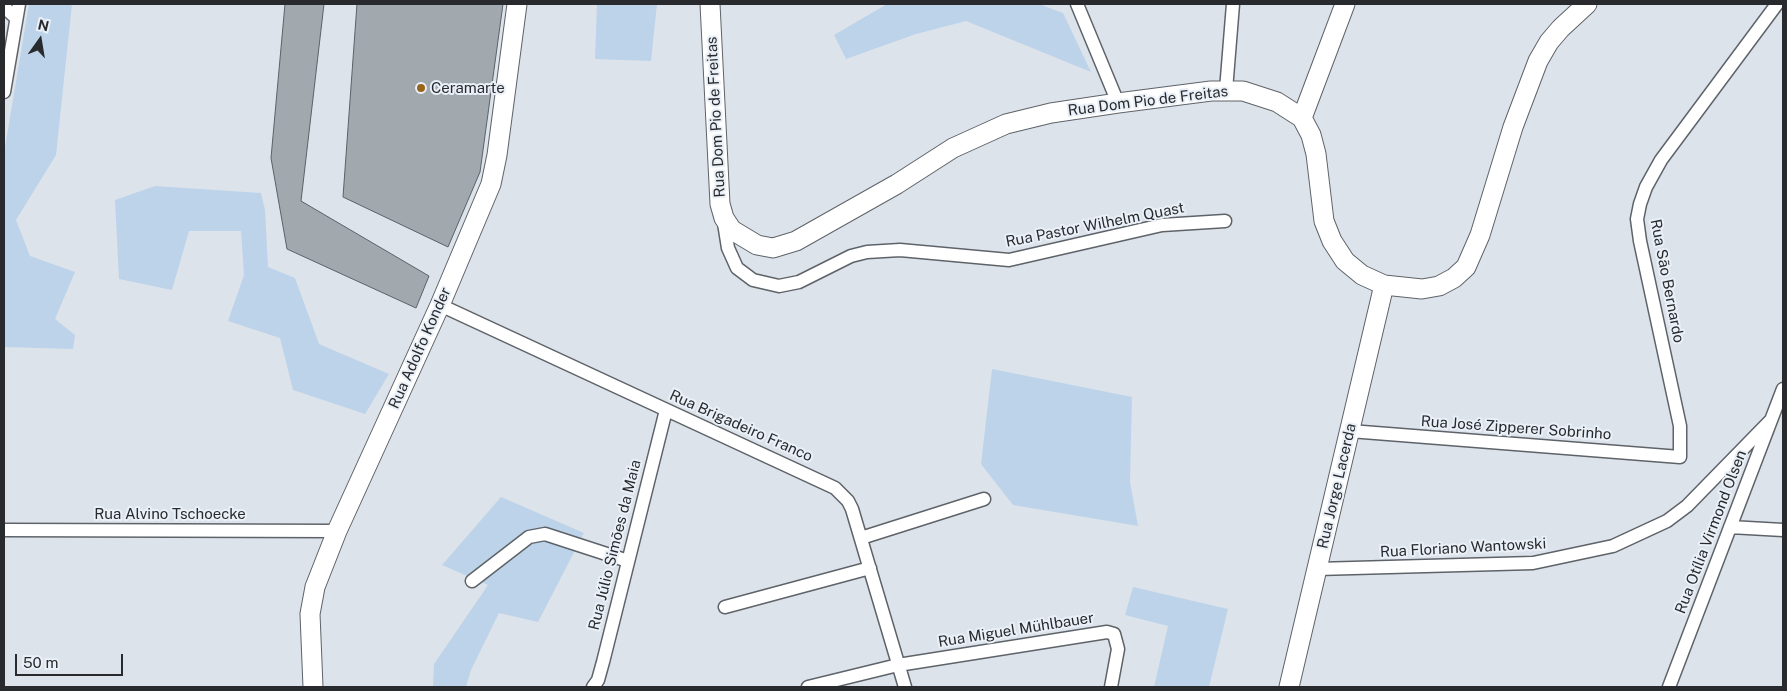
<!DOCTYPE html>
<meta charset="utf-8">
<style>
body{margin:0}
#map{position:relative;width:1787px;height:691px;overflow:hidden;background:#dde3ea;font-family:"Public Sans",sans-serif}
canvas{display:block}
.frame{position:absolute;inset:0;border:5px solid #282a2d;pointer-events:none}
.north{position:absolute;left:15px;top:15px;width:50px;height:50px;-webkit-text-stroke:4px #eaf0f7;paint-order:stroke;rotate:13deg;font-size:14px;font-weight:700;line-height:20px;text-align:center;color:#282a2d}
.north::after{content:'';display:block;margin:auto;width:18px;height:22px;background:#282a2d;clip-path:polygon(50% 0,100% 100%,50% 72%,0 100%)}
.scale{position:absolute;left:15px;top:654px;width:108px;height:22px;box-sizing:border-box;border:2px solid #282a2d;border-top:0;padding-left:6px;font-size:15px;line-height:18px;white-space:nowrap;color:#282a2d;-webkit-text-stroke:4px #eaf0f7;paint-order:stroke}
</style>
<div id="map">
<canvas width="1787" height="691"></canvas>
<div class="frame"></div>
<div class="north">N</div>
<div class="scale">50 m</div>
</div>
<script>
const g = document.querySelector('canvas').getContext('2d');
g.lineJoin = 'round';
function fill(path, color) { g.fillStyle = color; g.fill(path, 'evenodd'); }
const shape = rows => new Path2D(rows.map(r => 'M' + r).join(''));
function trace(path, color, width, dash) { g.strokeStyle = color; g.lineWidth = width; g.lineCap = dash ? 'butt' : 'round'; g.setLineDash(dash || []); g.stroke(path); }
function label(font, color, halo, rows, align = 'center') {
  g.font = font + ' "Public Sans",sans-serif'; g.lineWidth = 4; g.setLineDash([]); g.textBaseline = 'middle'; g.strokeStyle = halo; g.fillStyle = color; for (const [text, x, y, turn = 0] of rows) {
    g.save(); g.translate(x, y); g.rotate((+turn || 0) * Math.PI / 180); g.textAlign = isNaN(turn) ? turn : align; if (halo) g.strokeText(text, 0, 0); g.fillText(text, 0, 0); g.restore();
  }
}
fill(shape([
 [29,4,72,4,56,155,16,220,30,256,75,272,55,319,75,335,73,349,4,347,4,153],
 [597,4,657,4,651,61,595,59],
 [887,4,1039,4,1063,13,1091,72,966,21,916,34,846,59,834,35],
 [155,186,261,193,265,210,268,267,295,278,319,344,389,374,365,414,293,390,280,338,228,321,244,275,241,231,189,231,172,290,119,279,115,200],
 [992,369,1132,397,1130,482,1138,526,1013,505,981,464],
 [501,497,584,533,538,622,499,613,471,670,466,687,433,687,434,664,488,585,442,565],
 [1133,587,1228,609,1209,687,1154,687,1168,626,1125,615]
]), '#bdd3ea');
const building = shape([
 [285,4,324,4,301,201,429,276,416,308,287,249,271,158,285,4],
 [357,4,503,4,480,172,448,247,343,197,357,4]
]);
fill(building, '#a1a8ae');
trace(building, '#5b6167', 1);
const street = shape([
 [1077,4,1118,103],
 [4,7,16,18],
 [1226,90,1233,4],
 [4,92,19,4],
 [724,223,728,248,737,268,753,280,779,286,799,282,851,256,867,252,900,250,1009,260,1162,225,1225,221],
 [440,305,835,488,848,501,852,509,905,687],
 [1350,431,1680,457,1680,426,1640,241,1637,219,1640,204,1646,187,1661,160,1777,4],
 [1730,527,1783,530],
 [4,530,337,531],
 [861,538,984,499],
 [1317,569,1533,563,1613,546,1667,521,1687,506,1771,420],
 [472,581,529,537,545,534,628,561],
 [725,607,870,568],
 [593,687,598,680,603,662,666,410],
 [808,687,898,665,1107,632,1114,634,1118,649,1111,687],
 [1669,687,1783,389]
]);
const secondary = shape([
 [710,4,720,204,724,218,732,230,757,245,773,248,796,241,897,184,953,148,1006,124,1051,113,1118,103,1211,91,1243,91,1277,102,1302,118,1311,135,1316,154,1324,221,1332,241,1345,261,1362,275,1384,285,1422,289,1439,286,1454,278,1466,267,1480,235,1513,127,1538,61,1549,42,1561,28,1587,4],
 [1302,118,1345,4],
 [313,687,310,614,315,587,337,531,440,305,491,184,497,155,517,4],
 [1289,687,1384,285]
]);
trace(street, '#5e6369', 15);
trace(secondary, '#5e6369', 21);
trace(street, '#fff', 12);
trace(secondary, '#fff', 19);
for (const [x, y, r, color] of [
 [421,88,5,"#98651a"]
]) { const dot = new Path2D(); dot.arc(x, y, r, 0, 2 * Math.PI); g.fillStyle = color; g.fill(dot); trace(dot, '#eaf0f7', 2); }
label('15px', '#282a2d', '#eaf0f7', [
 ["Ceramarte",431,88]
], 'left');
label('15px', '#282a2d', '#eaf0f7', [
 ["Rua Dom Pio de Freitas",1148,101,-7],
 ["Rua Dom Pio de Freitas",716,117,-93],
 ["Rua Pastor Wilhelm Quast",1095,225,-11],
 ["Rua São Bernardo",1667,281,79],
 ["Rua Adolfo Konder",420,348,-66],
 ["Rua Brigadeiro Franco",741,426,24],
 ["Rua José Zipperer Sobrinho",1516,428,4],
 ["Rua Jorge Lacerda",1337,486,-77],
 ["Rua Alvino Tschoecke",170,514],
 ["Rua Otília Virmond Olsen",1711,532,-69],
 ["Rua Júlio Simões da Maia",615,545,-76],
 ["Rua Floriano Wantowski",1463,548,-3],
 ["Rua Miguel Mühlbauer",1016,630,-9]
]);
</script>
